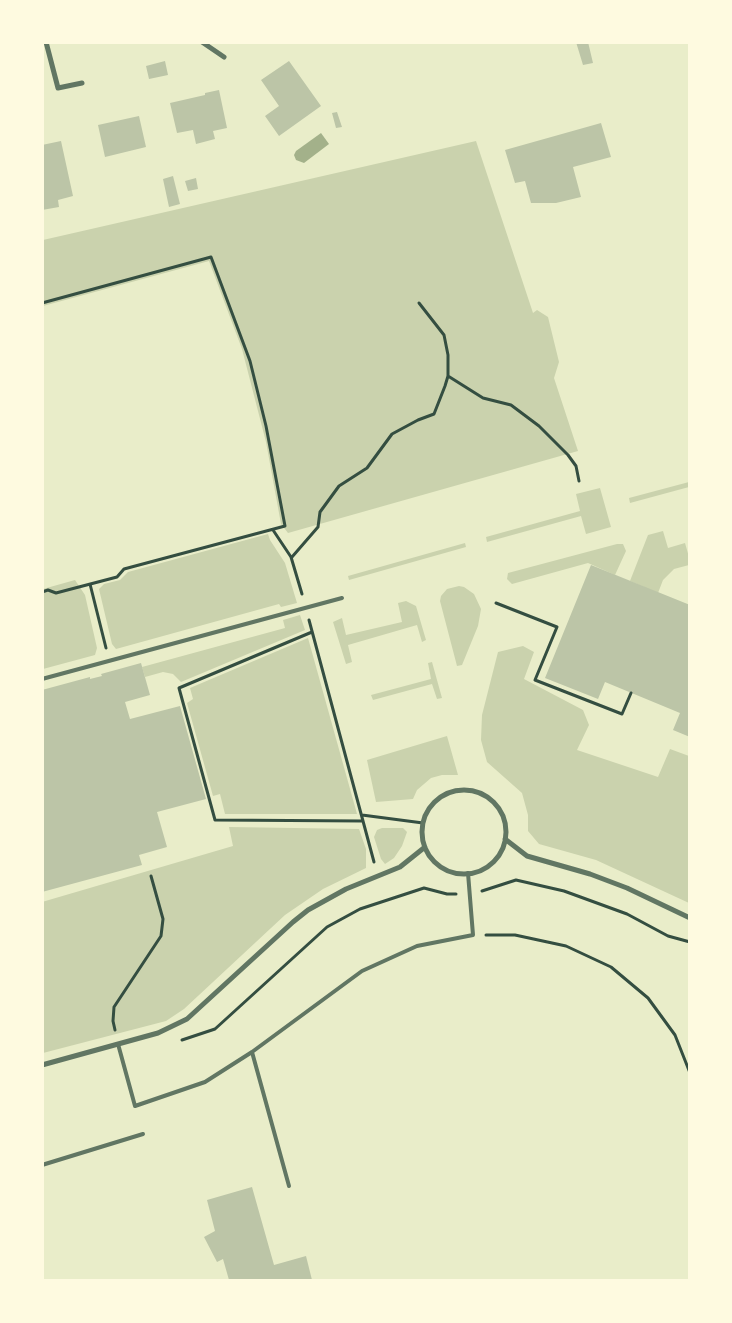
<!DOCTYPE html>
<style>
body{margin:0}
#map{position:relative;width:732px;height:1323px;overflow:hidden;background:#e9edc9;font-family:Lato,sans-serif}
canvas{display:block}
.frame{position:absolute;inset:0;border:44px solid #fefae0;pointer-events:none}
</style>
<div id="map">
<canvas width="732" height="1323"></canvas>
<div class="frame"></div>
</div>
<script>
const g = document.querySelector('canvas').getContext('2d');
g.lineJoin = 'round';
function fill(path, color) { g.fillStyle = color; g.fill(path, 'evenodd'); }
const shape = rows => new Path2D(rows.map(r => 'M' + r).join(''));
function trace(path, color, width, dash) { g.strokeStyle = color; g.lineWidth = width; g.lineCap = dash ? 'butt' : 'round'; g.setLineDash(dash || []); g.stroke(path); }
fill(shape([
 [476,141,533,313,537,310,548,317,559,362,554,378,578,451,288,533,281,524,266,442,242,349,209,261,43,306,43,240],
 [689,482,689,487,630,503,629,498],
 [600,488,611,527,586,534,581,516,487,542,486,537,580,511,576,494],
 [663,531,668,548,685,543,689,557,689,565,674,569,663,580,658,593,630,581,648,535],
 [268,534,270,540,285,563,297,603,281,607,279,604,116,649,112,644,99,589,104,584,120,580,128,572],
 [465,543,466,547,349,580,348,576],
 [617,544,623,544,626,551,615,575,588,563,512,584,507,579,508,573],
 [75,580,85,595,97,648,95,655,43,669,43,589],
 [459,586,464,587,474,594,481,609,478,626,462,665,457,666,440,601,441,596,447,589],
 [406,601,416,606,426,640,422,642,417,625,348,645,352,662,346,664,333,622,342,618,346,635,402,622,398,603],
 [300,615,305,630,181,682,173,674,163,672,145,677,142,667,285,628,283,620],
 [308,638,357,814,225,814,220,794,213,796,187,703,193,699,190,688],
 [523,646,534,652,524,679,583,710,589,725,577,750,658,777,670,749,689,756,689,903,596,860,539,844,528,831,528,815,522,793,487,762,481,740,482,715,498,652],
 [432,662,442,698,437,699,432,684,373,700,371,695,431,679,428,663],
 [447,736,458,775,442,775,431,778,417,790,413,799,376,802,367,760],
 [229,827,359,829,366,849,366,868,323,889,285,915,184,1009,166,1021,43,1053,42,902,233,846],
 [382,828,403,828,407,832,402,846,394,858,385,864,381,859,374,837,377,830]
]), '#cad2ad');
fill(shape([
 [321,133,329,144,304,163,296,160,294,155,296,151]
]), '#a3b18a');
fill(shape([
 [576,42,588,42,593,63,583,65],
 [165,61,168,75,149,79,146,66],
 [289,61,321,106,279,136,265,116,279,106,261,80],
 [219,90,227,128,213,131,215,139,196,144,193,130,177,133,170,103,205,95,205,93],
 [337,112,342,127,336,128,332,113],
 [139,116,146,147,105,157,98,125],
 [601,123,611,157,573,167,581,197,556,203,531,203,525,181,515,183,505,150],
 [61,141,73,196,58,200,59,207,42,210,42,174,44,174,42,145],
 [173,176,180,204,169,207,163,179],
 [196,178,198,189,188,191,185,181],
 [591,565,690,605,690,737,673,730,680,713,605,682,598,699,545,678],
 [141,663,150,695,125,702,130,719,180,706,206,799,157,812,167,847,139,855,142,865,42,892,42,690,90,677,90,679,102,676,101,674],
 [252,1187,274,1265,306,1256,312,1280,229,1280,223,1259,217,1262,204,1237,215,1231,207,1200]
]), '#bcc5a7');
trace(shape([
 [42,303,211,257,250,361,266,426,285,526,124,569,117,577,56,593,48,590,42,592],
 [448,376,483,398,511,405,539,426,568,455,576,466,579,481],
 [273,530,291,557,302,594],
 [292,557,318,527,320,512,339,486,367,468,392,434,418,420,434,414,445,386,448,376,448,355,444,335,419,303],
 [90,584,106,648],
 [496,603,557,627,535,680,622,714,631,693],
 [309,620,374,862],
 [312,632,179,688,215,820,363,821],
 [362,815,423,823],
 [482,891,516,880,564,891,627,914,668,936,690,942],
 [486,935,515,935,566,946,611,967,648,998,675,1035,690,1073],
 [115,1030,113,1021,114,1007,161,936,163,919,151,876],
 [182,1040,215,1029,327,927,360,909,424,888,447,894,456,894]
]), '#344e41', 3);
trace(shape([
 [42,679,342,598],
 [118,1044,135,1106,205,1082,252,1052,362,971,417,946,473,935,468,873],
 [252,1052,289,1186],
 [42,1165,143,1134]
]), '#617663', 4);
trace(shape([
 [46,42,58,88,82,83],
 [202,42,224,57],
 '422 832a42 42 0 1 1 84 0a42 42 0 1 1-84 0Z',
 [505,839,527,856,590,874,627,888,690,918],
 [42,1065,158,1033,187,1019,293,922,308,910,346,889,400,867,425,847]
]), '#617663', 5);
</script>
